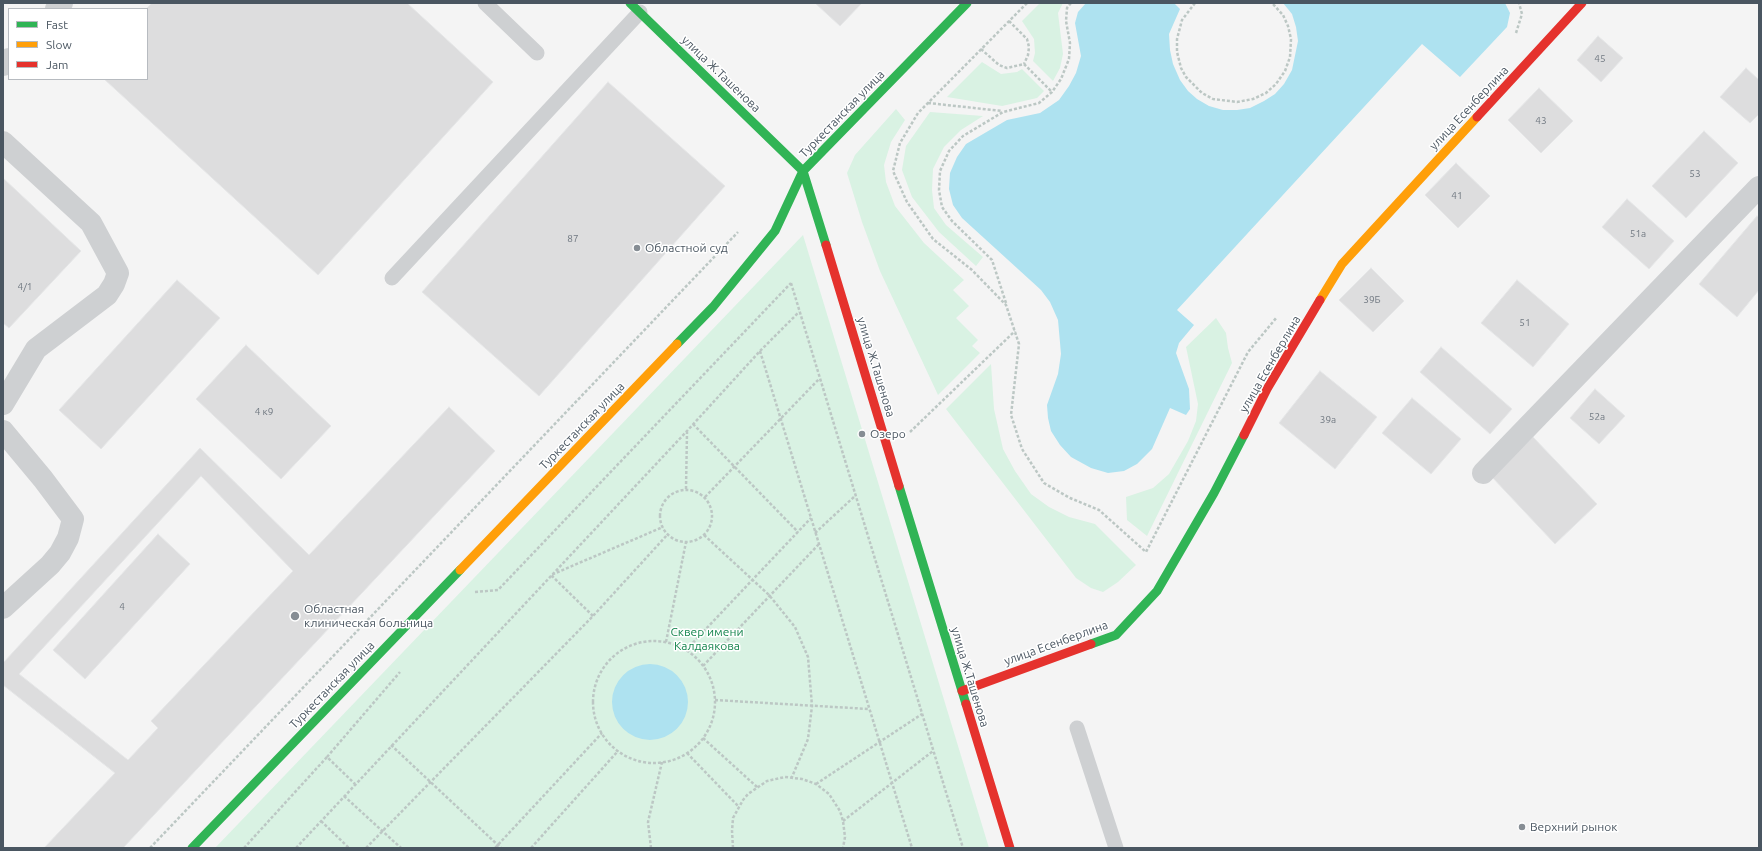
<!DOCTYPE html>
<meta charset="utf-8">
<style>
body{margin:0}
#map{position:relative;width:1762px;height:851px;overflow:hidden;background:#f4f4f4;font-family:Ubuntu,sans-serif}
canvas{display:block}
.frame{position:absolute;inset:0;border:4px solid #4a5661;pointer-events:none}
.legend{position:absolute;left:8px;top:8px;width:140px;height:72px;box-sizing:border-box;background:#fff;border:1px solid #b7bbc0;margin:0;padding:5px 7px;list-style:none;font-size:12px;color:#4a5661}
.legend li{display:flex;align-items:center;gap:8px;height:20px}
.legend b{width:20px;border:1px solid #b7bbc0}
</style>
<div id="map">
<canvas width="1762" height="851"></canvas>
<div class="frame"></div>
<ul class="legend">
<li><b style="height:5px;background:#30b455"></b>Fast</li>
<li><b style="height:5px;background:#ff9f0a"></b>Slow</li>
<li><b style="height:5px;background:#e5322d"></b>Jam</li>
</ul>
</div>
<script>
const g = document.querySelector('canvas').getContext('2d');
g.lineJoin = 'round';
function fill(path, color) { g.fillStyle = color; g.fill(path, 'evenodd'); }
const shape = rows => new Path2D(rows.map(r => 'M' + r).join(''));
function trace(path, color, width, dash) { g.strokeStyle = color; g.lineWidth = width; g.lineCap = dash ? 'butt' : 'round'; g.setLineDash(dash || []); g.stroke(path); }
function label(font, color, halo, rows, align = 'center') {
  g.font = font + ' Ubuntu,sans-serif'; g.lineWidth = 3; g.setLineDash([]); g.textBaseline = 'middle'; g.strokeStyle = halo; g.fillStyle = color; for (const [text, x, y, turn = 0] of rows) {
    g.save(); g.translate(x, y); g.rotate((+turn || 0) * Math.PI / 180); g.textAlign = isNaN(turn) ? turn : align; if (halo) g.strokeText(text, 0, 0); g.fillText(text, 0, 0); g.restore();
  }
}
fill(shape([
 [1040,3,1063,3,1058,13,1063,54,1060,68,1053,81,1033,61,1035,53,1034,39,1022,21],
 [982,62,1001,74,1017,72,1022,69,1044,91,1037,98,1002,106,947,97],
 [896,109,905,120,891,142,884,165,886,182,895,206,924,243,964,280,953,290,969,306,956,318,978,340,972,346,980,353,938,395,880,271,862,222,847,173,855,155],
 [930,112,983,116,961,130,944,147,933,169,932,190,934,208,946,225,983,257,976,266,939,232,912,197,902,170,906,146],
 [803,235,989,848,215,848],
 [1216,318,1226,333,1228,348,1232,363,1147,536,1127,520,1126,497,1153,488,1169,474,1188,441,1196,421,1198,404,1186,347],
 [991,364,994,409,1003,449,1015,471,1031,494,1049,507,1069,517,1095,524,1136,565,1118,582,1103,592,1091,588,1076,578,946,409]
]), '#d9f2e3');
fill(shape([
 [1086,3,1174,3,1180,9,1169,34,1170,50,1173,64,1180,80,1188,91,1197,99,1209,106,1223,110,1237,110,1250,108,1264,101,1275,94,1284,84,1292,70,1298,41,1296,27,1292,14,1283,3,1505,3,1510,13,1507,27,1460,77,1422,44,1177,310,1194,325,1179,343,1176,353,1189,389,1190,409,1186,415,1170,408,1152,449,1137,464,1124,471,1108,473,1091,468,1071,457,1060,445,1051,431,1048,418,1047,405,1058,374,1061,354,1058,320,1050,302,1041,290,962,218,953,205,949,189,950,173,957,157,966,144,1007,120,1040,113,1059,100,1069,86,1076,73,1081,56,1075,23,1078,12],
 '612 702a38 38 0 1 1 76 0a38 38 0 1 1-76 0Z'
]), '#aee2f0');
const building = shape([
 [152,3,407,3,493,82,318,275,104,79,147,79,146,9,152,3],
 [815,3,862,3,840,26,815,3],
 [1598,36,1623,58,1601,82,1577,60,1598,36],
 [1746,68,1759,80,1759,114,1750,123,1720,97,1746,68],
 [608,82,725,186,539,396,422,292,608,82],
 [1539,88,1573,121,1541,153,1508,120,1539,88],
 [1704,131,1738,163,1686,218,1652,186,1704,131],
 [1456,163,1490,196,1458,228,1425,195,1456,163],
 [3,178,81,251,9,328,3,323,3,178],
 [1627,199,1674,241,1649,269,1602,227,1627,199],
 [1757,216,1759,218,1759,290,1737,317,1699,284,1757,216],
 [1371,268,1404,301,1373,332,1339,300,1371,268],
 [177,280,220,318,101,449,59,410,177,280],
 [1517,280,1569,324,1533,367,1481,323,1517,280],
 [246,345,331,426,281,479,196,399,246,345],
 [1441,347,1512,409,1490,434,1420,372,1441,347],
 [1320,371,1377,417,1335,469,1279,423,1320,371],
 [1595,389,1625,416,1599,444,1570,418,1595,389],
 [1412,398,1461,439,1431,474,1382,433,1412,398],
 [449,407,495,451,123,848,44,848,115,773,3,685,3,661,4,662,200,448,309,555,449,407],
 [201,476,293,571,151,721,158,728,128,760,19,674,201,476],
 [1533,437,1597,504,1555,544,1491,476,1533,437],
 [158,534,190,564,85,679,53,650,158,534]
]);
fill(building, '#ddddde');
trace(building, '#e5e6e7', 1);
trace(shape([
 [1027,3,918,113,900,143,893,171,907,202,933,239,972,270,1006,305,1019,344,1011,415,1022,449,1044,483,1070,498,1099,510,1146,552,1248,352,1277,317],
 [1195,3,1182,20,1177,39,1177,52,1181,68,1186,77,1202,93,1213,99,1237,102,1253,99,1266,93,1276,84,1285,71,1290,57,1291,39,1288,26,1283,15,1272,3],
 [1009,21,1027,39,1029,47,1028,55,1024,64],
 [1516,33,1522,14,1519,3],
 [981,49,999,65,1007,68,1024,64,1052,92],
 [928,103,1002,111],
 [791,283,963,848],
 [1006,303,992,260,952,221,942,207,939,190,940,171,949,151,963,136,1003,112,1039,103,1052,92,1061,79,1069,59,1070,43,1066,21,1067,8,1071,3],
 [760,351,912,848],
 [693,424,798,532],
 [910,432,1015,331],
 [686,489,687,432],
 '660 516a26 26 0 1 1 52 0a26 26 0 1 1-52 0Z',
 [705,497,819,379],
 [815,533,855,496],
 [704,535,769,595,795,627,808,657,812,706,808,739,792,777],
 [475,592,498,590,791,283],
 [593,616,551,575,663,527],
 '593 702a61 61 0 1 1 122 0a61 61 0 1 1-122 0Z',
 [666,642,686,542],
 [686,650,811,518],
 [703,666,819,544],
 [715,700,869,709],
 [703,738,757,787],
 [391,745,501,848],
 [687,753,739,807],
 [327,757,400,672],
 [816,784,922,714],
 [344,796,401,848],
 [321,821,349,848],
 [843,821,933,751],
 [150,848,738,232],
 [244,848,327,757,355,784],
 [296,848,687,431,760,351,799,312],
 [366,848,593,616,668,534],
 [495,848,602,733],
 [531,848,618,751],
 [651,848,648,822,662,762],
 [733,848,732,831,733,818,743,800,748,794,767,781,785,777,802,779,816,784,829,794,840,811,843,821,845,837,843,848]
]), '#bcc7c4', 2.5, [3, 2]);
trace(shape([
 [485,3,537,53],
 [392,278,640,12],
 [1077,728,1116,848]
]), '#ced0d2', 15);
trace(shape([
 [56,9,62,3],
 [3,65,9,59],
 [3,142,91,223,118,273,114,284,107,295,36,349,3,404],
 [3,431,43,479,73,519,68,538,60,553,50,565,3,608],
 [1483,473,1759,187]
]), '#ced0d2', 22);
trace(shape([
 [630,3,803,171,826,245],
 [677,344,713,307,775,231,803,171,967,3],
 [899,486,966,704],
 [1091,644,1116,635,1157,591,1214,493,1244,435],
 [192,848,460,570]
]), '#30b455', 9);
trace(shape([
 [1320,300,1342,264,1477,117],
 [460,570,677,344]
]), '#ff9f0a', 9);
trace(shape([
 [1477,117,1582,3],
 [826,245,899,486],
 [1244,435,1267,389,1320,300],
 [962,691,1091,644],
 [966,704,1010,848]
]), '#e5322d', 9);
for (const [x, y, r, color] of [
 [637,248,4,"#868d94"],
 [862,434,4,"#868d94"],
 [295,616,5,"#868d94"],
 [1522,827,4,"#868d94"]
]) { const dot = new Path2D(); dot.arc(x, y, r, 0, 2 * Math.PI); g.fillStyle = color; g.fill(dot); trace(dot, '#fff', 1.5); }
label('10px', '#707881', null, [
 ["45",1600,59],
 ["43",1541,121],
 ["53",1695,174],
 ["41",1457,196],
 ["51а",1638,234],
 ["87",573,239],
 ["4/1",25,287],
 ["39Б",1372,300],
 ["51",1525,323],
 ["4 к9",264,412],
 ["52а",1597,417],
 ["39а",1328,420],
 ["4",122,607]
]);
label('12px', '#4a5661', '#fff', [
 ["улица Ж.Ташенова",721,74,44],
 ["улица Есенберлина",1469,108,-47],
 ["Туркестанская улица",842,114,-46],
 ["улица Есенберлина",1270,364,-60],
 ["улица Ж.Ташенова",876,367,73],
 ["Туркестанская улица",582,426,-46],
 ["улица Есенберлина",1056,643,-20],
 ["улица Ж.Ташенова",970,677,73],
 ["Туркестанская улица",332,685,-46]
]);
label('12px', '#4a5661', '#fff', [
 ["Областной суд",645,248],
 ["Озеро",870,434],
 ["Областная",304,609],
 ["клиническая больница",304,623],
 ["Верхний рынок",1530,827]
], 'left');
label('12px', '#17864f', '#fff', [
 ["Сквер имени",707,632],
 ["Калдаякова",707,646]
]);
</script>
